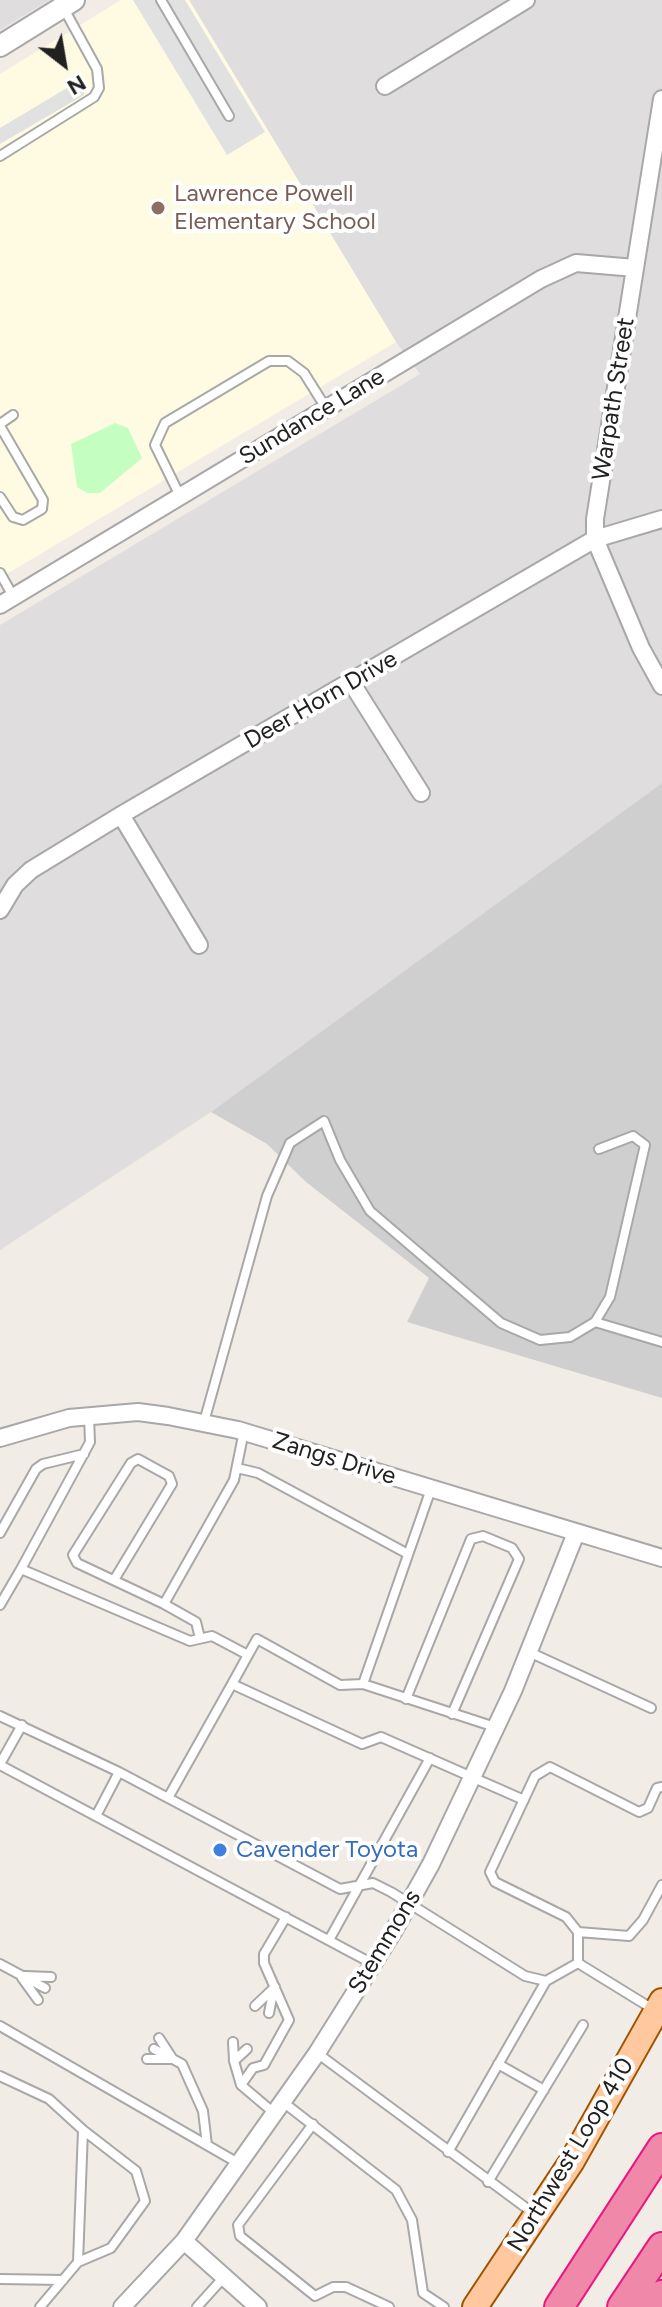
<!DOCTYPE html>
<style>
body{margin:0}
#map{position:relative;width:662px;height:2307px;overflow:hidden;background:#f2ece6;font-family:Figtree,sans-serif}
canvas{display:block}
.north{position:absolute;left:24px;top:24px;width:80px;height:80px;-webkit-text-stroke:6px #fff;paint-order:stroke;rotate:149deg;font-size:22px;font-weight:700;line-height:32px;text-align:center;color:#212121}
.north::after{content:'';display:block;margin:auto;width:28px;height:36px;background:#212121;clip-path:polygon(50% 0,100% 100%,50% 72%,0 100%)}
</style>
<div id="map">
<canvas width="662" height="2307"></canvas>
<div class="north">N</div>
</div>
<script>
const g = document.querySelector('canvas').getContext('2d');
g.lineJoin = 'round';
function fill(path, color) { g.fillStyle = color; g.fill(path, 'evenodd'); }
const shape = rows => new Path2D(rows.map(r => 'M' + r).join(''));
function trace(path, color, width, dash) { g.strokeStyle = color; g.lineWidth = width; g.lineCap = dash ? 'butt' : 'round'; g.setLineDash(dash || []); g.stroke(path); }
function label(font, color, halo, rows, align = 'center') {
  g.font = font + ' Figtree,sans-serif'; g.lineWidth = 8; g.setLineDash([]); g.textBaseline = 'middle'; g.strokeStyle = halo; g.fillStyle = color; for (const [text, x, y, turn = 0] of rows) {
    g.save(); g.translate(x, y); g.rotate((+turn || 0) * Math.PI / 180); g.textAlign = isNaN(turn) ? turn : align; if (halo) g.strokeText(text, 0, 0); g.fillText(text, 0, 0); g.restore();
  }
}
fill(shape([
 [0,0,50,0,0,30],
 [189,0,662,0,662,783,211,1112,0,1250,0,625,420,374,396,342]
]), '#dfddde');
fill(shape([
 [121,0,189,0,396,342,0,578,0,74]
]), '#fffbe2');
fill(shape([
 [662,783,662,1398,407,1322,429,1278,306,1182,267,1144,211,1112]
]), '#cfcfcf');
fill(shape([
 [115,423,128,428,142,458,100,493,87,493,77,487,71,444]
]), '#c4ffc1');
fill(shape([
 [133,0,185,0,265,132,227,155],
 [82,79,84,95,0,144,0,128]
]), '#e1e1e1');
const service = shape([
 [161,0,229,116],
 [0,156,94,97,99,88,97,69,63,7],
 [0,424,13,415],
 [0,426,43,500,42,509,23,520,13,517,0,497],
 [180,496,155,445,165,423,269,361,288,361,304,373,326,408],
 [0,573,13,596],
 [595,1322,662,1342],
 [89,1417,90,1442,21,1569,190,1641,212,1636,248,1655,232,1684,362,1744,381,1737,524,1800],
 [204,1422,267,1196,290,1143,324,1121,340,1160,370,1211,501,1323,540,1340,570,1337,595,1322,610,1297,645,1145,633,1136,599,1149],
 [237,1468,258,1473,408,1554],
 [431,1489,363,1684,495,1727],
 [0,1533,36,1469,43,1464,84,1454],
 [114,1580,172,1484,169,1476,138,1459,131,1463,73,1555,77,1563,164,1604],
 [0,1605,21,1569],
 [200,1638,196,1622,164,1604,234,1480,244,1431],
 [529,1652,651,1708],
 [248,1655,257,1639,340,1685,363,1684],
 [406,1699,471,1539,483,1536,512,1548,519,1559,452,1714],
 [0,1716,119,1772,340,1889,373,1883,391,1892,525,1976,546,1981,578,1963],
 [0,1764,22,1725],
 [0,1765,373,1964],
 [168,1798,232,1684],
 [96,1816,119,1772],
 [578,1932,629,1936,643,1920,662,1885],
 [329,1940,430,1758],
 [0,1964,45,1988],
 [25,1976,51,1977],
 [22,1978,38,2000],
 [255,2006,275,1987],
 [656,2011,578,1963,578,1932,566,1917,495,1882,490,1872,535,1776,550,1767,639,1812,648,1808,657,1788,662,1787],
 [269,2013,274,1988],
 [0,2026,238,2163],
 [159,2038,172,2058],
 [233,2042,234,2061,241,2085,274,2113],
 [154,2049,182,2064,203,2111,207,2145],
 [317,2053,533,2213],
 [147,2059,171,2059],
 [234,2061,247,2049],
 [498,2064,544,2090],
 [0,2076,49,2099,83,2130,78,2262,40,2307],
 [241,2085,253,2068,264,2065,289,2020,264,1963,264,1954,286,1917],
 [283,2102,396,2190,412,2220,423,2293,444,2307],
 [313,2124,238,2225,240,2236,315,2296,333,2287,346,2287,389,2307],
 [448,2152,546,1981],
 [488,2182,583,2025],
 [78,2262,111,2248,145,2201,136,2171,83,2130],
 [0,2279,63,2280],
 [197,2307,224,2277]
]);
const minor = shape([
 [385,86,526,0],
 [662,99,595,519,595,539,641,648,662,686],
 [0,605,541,279,576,263,635,268],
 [351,682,421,793],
 [121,815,199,945],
 [0,910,15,885,31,870,121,815,595,539,662,519],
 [0,1438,69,1418,138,1412,168,1416,238,1430,662,1558],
 [184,2241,258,2307],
 [122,2307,184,2241,317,2053,393,1932,431,1864,513,1691,576,1533]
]);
const tertiary = shape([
 [0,46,74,0]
]);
const primary = shape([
 [475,2307,572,2161,662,2001]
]);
const motorway = shape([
 [559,2307,662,2148],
 [622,2307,662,2247],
 [652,2307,662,2295]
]);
trace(service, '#a8a8a8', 12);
trace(minor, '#a8a8a8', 20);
trace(tertiary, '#a8a8a8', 24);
trace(primary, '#9d5300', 28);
trace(motorway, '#ec177e', 32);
trace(service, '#fff', 8);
trace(minor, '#fff', 16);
trace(tertiary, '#fff', 20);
trace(primary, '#ffc89e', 24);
trace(motorway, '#ef88a9', 28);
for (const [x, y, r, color] of [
 [158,208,8,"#8d6e63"],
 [220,1850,8,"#3f7fe0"]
]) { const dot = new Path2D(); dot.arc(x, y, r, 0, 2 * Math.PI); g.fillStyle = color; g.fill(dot); trace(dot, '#fff', 3); }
label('24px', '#785e54', '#fff', [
 ["Lawrence Powell",174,194],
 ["Elementary School",174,222]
], 'left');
label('24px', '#212121', '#fff', [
 ["Warpath Street",614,399,-81],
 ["Sundance Lane",312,417,-31],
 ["Deer Horn Drive",321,700,-30],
 ["Zangs Drive",334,1459,17],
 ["Stemmons",385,1942,-59],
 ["Northwest Loop 410",571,2155,-59]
]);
label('24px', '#366cbe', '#fff', [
 ["Cavender Toyota",236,1850]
], 'left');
</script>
